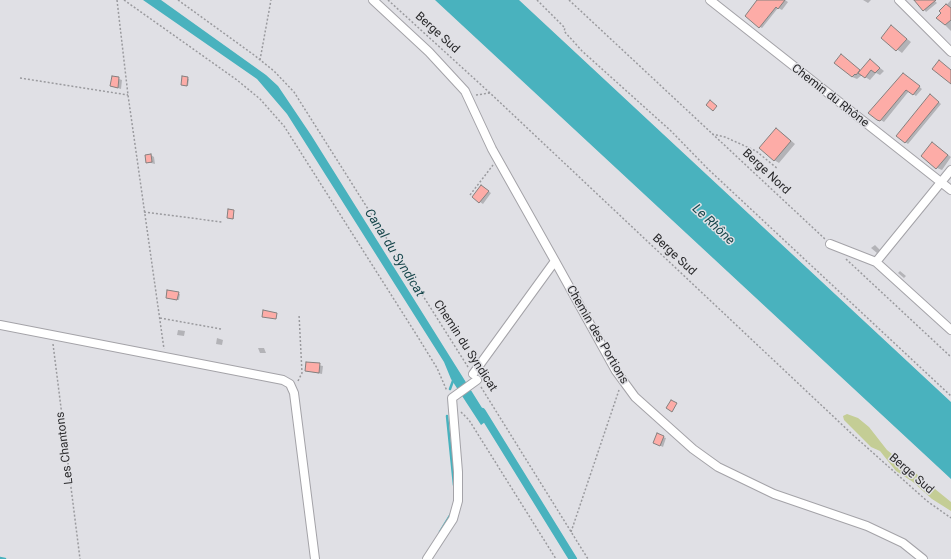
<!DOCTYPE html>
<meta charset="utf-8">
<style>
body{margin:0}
canvas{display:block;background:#e0e0e5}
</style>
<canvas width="951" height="559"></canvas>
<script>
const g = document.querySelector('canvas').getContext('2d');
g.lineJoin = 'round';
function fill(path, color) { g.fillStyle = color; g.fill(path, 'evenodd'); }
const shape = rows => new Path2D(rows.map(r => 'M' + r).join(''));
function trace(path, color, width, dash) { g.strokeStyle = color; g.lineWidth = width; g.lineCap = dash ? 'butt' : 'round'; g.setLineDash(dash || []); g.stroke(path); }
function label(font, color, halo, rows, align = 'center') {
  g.font = font + ' Roboto,sans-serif'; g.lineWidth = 3; g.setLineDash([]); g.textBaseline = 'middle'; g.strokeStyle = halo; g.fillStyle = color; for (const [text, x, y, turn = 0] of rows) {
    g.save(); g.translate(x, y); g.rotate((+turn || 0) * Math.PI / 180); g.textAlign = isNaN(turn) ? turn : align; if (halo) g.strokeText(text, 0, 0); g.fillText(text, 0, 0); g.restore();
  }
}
fill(shape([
 [847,414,858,418,869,427,887,450,951,502,951,511,932,499,913,482,896,471,880,451,871,447,844,420,843,416]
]), '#c4cd95');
fill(shape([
 [143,0,161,0,266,75,278,86,311,135,489,419,481,425,451,379,444,362,287,114,257,79],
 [435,0,519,0,951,402,951,479]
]), '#49b2be');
fill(shape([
 [760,0,785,0,788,2,782,10,778,8,762,28,760,27],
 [863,0,871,0,868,3],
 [917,0,934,0,937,3,926,12],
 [951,0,951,31,938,18,943,13,941,11],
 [892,27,911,42,902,53,882,38],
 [842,56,861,71,870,60,884,71,880,75,876,73,870,80,862,75,857,79,852,77],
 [906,76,922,89,916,96,909,91,884,122,869,113],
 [113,77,122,80,121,89,111,86],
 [183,77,189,79,188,86,183,85],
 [933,97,941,104,908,144,905,142],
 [781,132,795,144,779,163,774,160],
 [933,143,951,157,942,170,937,168],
 [151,155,154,157,155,164,147,162],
 [484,188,491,193,483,204,480,202],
 [234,211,234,219,229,218],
 [875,245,880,250,877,253,871,248],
 [900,271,906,276,904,278,898,273],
 [168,291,180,294,179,300,168,298],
 [178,330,185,331,184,336,177,335],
 [217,338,223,340,222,345,216,344],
 [258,348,264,348,266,353,260,353],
 [307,363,323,366,322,374,306,371],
 [663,437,666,438,663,447,657,444]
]), '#0003');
trace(shape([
 [450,389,454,378],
 [447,416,454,485],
 [440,532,451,514],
 [0,558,5,559]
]), '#49b2be', 2.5);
trace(shape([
 [482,412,573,559]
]), '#49b2be', 8);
const building = shape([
 [757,0,785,0,778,9,776,7,759,28,745,16,757,0],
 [914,0,936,0,923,11,914,0],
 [946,4,951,8,951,20,945,25,936,18,941,13,939,11,946,4],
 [891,25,907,39,896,51,881,38,891,25],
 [841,54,860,70,856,75,855,74,852,77,834,63,841,54],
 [870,59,880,68,875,73,871,70,865,78,858,73,870,59],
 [939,60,951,70,951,84,932,69,939,60],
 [903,73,920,86,913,95,906,90,880,121,877,120,868,113,903,73],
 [112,76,119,77,118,88,110,86,112,76],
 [182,76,188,77,187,86,181,85,182,76],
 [930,94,939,102,905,143,896,136,930,94],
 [710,100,717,106,713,111,706,105,710,100],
 [776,128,791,141,774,161,759,148,776,128],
 [932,142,948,155,936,169,921,156,932,142],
 [151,154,152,162,146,163,145,155,151,154],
 [481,185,489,191,479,203,472,197,481,185],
 [228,209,234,210,233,219,227,218,228,209],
 [167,290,179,292,177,300,166,298,167,290],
 [263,310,277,313,276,319,262,317,263,310],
 [306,362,320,363,319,373,305,371,306,362],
 [671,400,677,403,672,412,666,408,671,400],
 [657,433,664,436,660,446,653,443,657,433]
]);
fill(building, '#fdaca7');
trace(building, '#85807f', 1);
const street = shape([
 [373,0,429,52,465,91,492,149,555,261,616,371,635,397,693,449,718,467,774,494,867,526,903,543,923,559],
 [710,0,951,190],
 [899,0,951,52],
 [830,244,876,262,951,330],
 [876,262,951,170],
 [0,325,283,380,290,384,294,393,315,559],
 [473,374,555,261],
 [427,559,453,519,458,501,458,472,452,398,477,380]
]);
trace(street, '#a4a3a8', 10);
trace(shape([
 [117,0,128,95,164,349],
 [124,0,237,80,260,99,284,126,416,334,437,368,447,391],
 [178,0,254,55,274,71,294,92,468,367],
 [388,0,490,93,853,435,927,501,951,518],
 [537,0,565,28,564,31,582,51,671,131,708,169,951,396],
 [569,0,825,239],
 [260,60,271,0],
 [20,78,128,95],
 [476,95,490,93],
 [712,134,725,137,756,151,778,169],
 [470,195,493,165],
 [144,212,222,222],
 [846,259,951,357],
 [160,318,221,329],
 [53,344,80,559],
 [298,381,302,373,299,314],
 [481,387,588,559],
 [461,412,469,420,556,559],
 [571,532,619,390]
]), '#9a9a9e', 1.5, [2, 2]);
trace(street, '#fff', 8);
label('12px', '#29292b', '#e0e0e5', [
 ["Berge Sud",437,33,42],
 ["Chemin du Rhône",830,96,38],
 ["Berge Nord",766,172,43],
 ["Berge Sud",674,255,43],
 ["Chemin des Portions",597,335,60],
 ["Chemin du Syndicat",465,346,57],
 ["Les Chantons",65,448,-97],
 ["Berge Sud",911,474,41]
]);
label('italic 13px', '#18474c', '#e0e0e5', [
 ["Le Rhône",713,225,43],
 ["Canal du Syndicat",394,253,58]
]);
</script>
